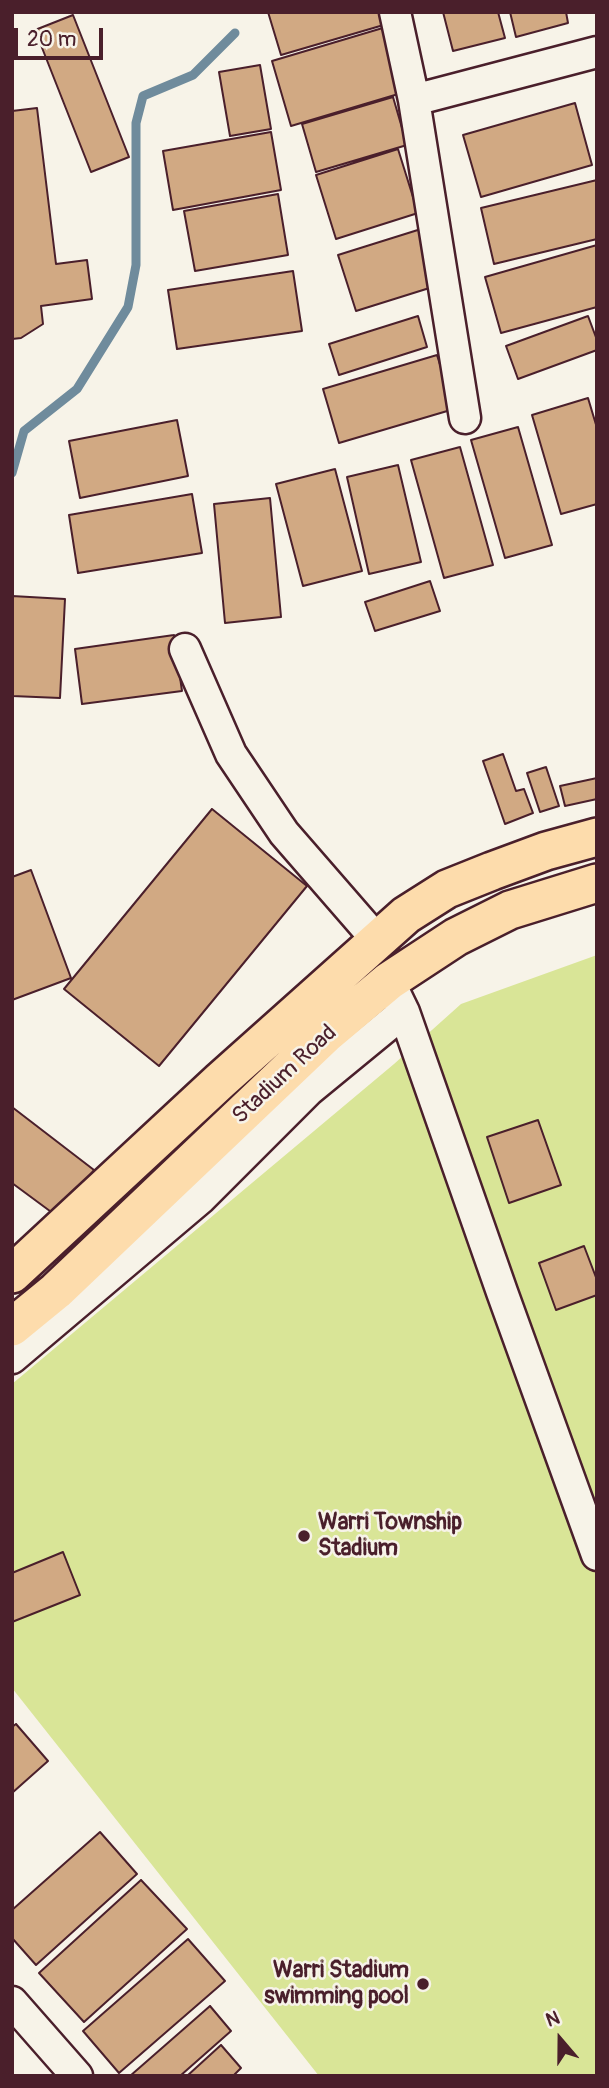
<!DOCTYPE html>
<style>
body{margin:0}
#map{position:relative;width:609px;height:2088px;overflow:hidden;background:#f7f3e8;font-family:Pangolin,sans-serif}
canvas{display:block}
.frame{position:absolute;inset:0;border:14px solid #4a1f2b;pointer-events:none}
.north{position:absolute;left:525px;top:2004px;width:70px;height:70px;-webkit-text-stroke:5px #f7f3e8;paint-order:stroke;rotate:340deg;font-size:19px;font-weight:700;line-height:28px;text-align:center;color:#4a1f2b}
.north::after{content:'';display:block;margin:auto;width:24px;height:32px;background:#4a1f2b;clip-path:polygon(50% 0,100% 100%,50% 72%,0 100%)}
.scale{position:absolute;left:14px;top:28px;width:89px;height:32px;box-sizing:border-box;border:4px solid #4a1f2b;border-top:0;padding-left:9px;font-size:21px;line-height:24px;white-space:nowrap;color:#4a1f2b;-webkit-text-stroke:5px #f7f3e8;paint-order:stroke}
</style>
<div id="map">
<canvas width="609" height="2088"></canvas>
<div class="frame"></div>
<div class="north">N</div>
<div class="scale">20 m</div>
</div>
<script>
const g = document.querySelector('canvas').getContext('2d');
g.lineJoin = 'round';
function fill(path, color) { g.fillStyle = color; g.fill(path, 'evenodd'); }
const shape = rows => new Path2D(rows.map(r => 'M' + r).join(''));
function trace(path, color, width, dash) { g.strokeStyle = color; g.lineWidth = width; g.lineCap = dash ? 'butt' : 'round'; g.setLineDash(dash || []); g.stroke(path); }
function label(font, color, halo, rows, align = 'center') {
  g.font = font + ' Pangolin,sans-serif'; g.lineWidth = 5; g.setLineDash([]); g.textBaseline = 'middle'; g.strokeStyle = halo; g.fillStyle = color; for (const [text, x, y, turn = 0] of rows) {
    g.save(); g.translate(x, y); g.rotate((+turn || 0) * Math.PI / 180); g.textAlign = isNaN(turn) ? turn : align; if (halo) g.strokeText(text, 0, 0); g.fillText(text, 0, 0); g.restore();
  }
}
fill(shape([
 [597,955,597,2076,319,2076,12,1688,12,1384,394,1064,461,1004]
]), '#d9e597');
trace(shape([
 [12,473,24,431,77,389,128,307,136,265,136,123,143,96,193,75,235,33]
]), '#6f8b9c', 9);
const building = shape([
 [268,12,384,12,387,24,281,55,268,12],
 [443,12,498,12,505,38,453,51,443,12],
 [510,12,566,12,568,23,516,37,510,12],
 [73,15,129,157,91,172,35,30,73,15],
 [386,27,405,92,291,126,272,61,386,27],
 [260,65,271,129,230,136,219,72,260,65],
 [393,97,407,145,316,172,302,124,393,97],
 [575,103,592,165,481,197,463,135,575,103],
 [37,108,56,264,87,260,92,299,41,306,43,324,21,338,12,339,12,111,37,108],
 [271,132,281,190,173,210,163,151,271,132],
 [398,149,418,213,336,239,316,175,398,149],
 [597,180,597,239,494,264,481,208,597,180],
 [278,194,288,255,195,271,184,211,278,194],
 [421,229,439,285,356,311,338,255,421,229],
 [597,245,597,307,501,333,485,277,597,245],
 [293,271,302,331,177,349,168,290,293,271],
 [418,316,427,347,339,375,329,344,418,316],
 [588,316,597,340,597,350,518,379,506,346,588,316],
 [437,355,454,409,339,443,323,389,437,355],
 [588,398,597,428,597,504,561,514,532,415,588,398],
 [177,420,188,476,80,498,69,441,177,420],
 [518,427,552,545,505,558,471,440,518,427],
 [460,447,493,565,444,578,411,460,460,447],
 [398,465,421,562,369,574,347,477,398,465],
 [335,469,362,571,303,586,276,484,335,469],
 [192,494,202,553,78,573,69,515,192,494],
 [270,498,281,617,225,623,214,504,270,498],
 [430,581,440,611,375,631,365,602,430,581],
 [12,596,65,599,60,698,12,696,12,596],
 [174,635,182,691,82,704,75,649,174,635],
 [503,754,516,791,524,789,533,813,505,824,483,761,503,754],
 [546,767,559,806,540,812,527,773,546,767],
 [597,778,597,799,565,806,560,786,597,778],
 [212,809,307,886,159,1066,64,989,212,809],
 [31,870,71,978,12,1000,12,877,31,870],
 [12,1107,94,1170,58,1217,12,1183,12,1107],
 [538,1120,561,1185,509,1203,487,1137,538,1120],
 [584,1246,597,1280,597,1295,556,1310,539,1263,584,1246],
 [63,1552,80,1595,12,1622,12,1573,63,1552],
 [16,1724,48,1761,12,1793,12,1727,16,1724],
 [100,1832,137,1874,36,1965,12,1938,12,1910,100,1832],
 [141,1880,187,1929,84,2022,39,1973,141,1880],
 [188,1939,225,1981,119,2073,83,2031,188,1939],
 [210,2006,231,2031,180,2076,130,2076,210,2006],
 [221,2045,241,2068,233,2076,187,2076,221,2045]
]);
fill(building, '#d1a983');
trace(building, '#4a1f2b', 2);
const minor = shape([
 [395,12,414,100,465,418],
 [414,100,597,52],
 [185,649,231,754,284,833,377,940],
 [389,981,404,1012,502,1292,597,1555],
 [12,1358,201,1198,309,1090,404,1012],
 [12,2002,77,2076]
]);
const major = shape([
 [12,1274,220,1081,406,915,447,889,492,871,546,851,597,837],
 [12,1327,56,1291,326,1034,389,981,456,937,510,910,597,883]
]);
trace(minor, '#4a1f2b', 35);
trace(major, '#4a1f2b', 42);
trace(minor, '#f7f3e8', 30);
trace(major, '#fddcac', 37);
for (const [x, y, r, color] of [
 [304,1536,7,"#4a1f2b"],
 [423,1984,7,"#4a1f2b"]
]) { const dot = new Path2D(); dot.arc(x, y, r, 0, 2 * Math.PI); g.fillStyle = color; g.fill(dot); trace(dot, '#f7f3e8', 2.5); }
label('23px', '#4a1f2b', '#f7f3e8', [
 ["Stadium Road",285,1075,-43]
]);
label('bold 23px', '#4a1f2b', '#f7f3e8', [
 ["Warri Township",318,1523],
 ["Stadium",318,1549],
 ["Warri Stadium",409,1971,"right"],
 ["swimming pool",409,1997,"right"]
], 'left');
</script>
